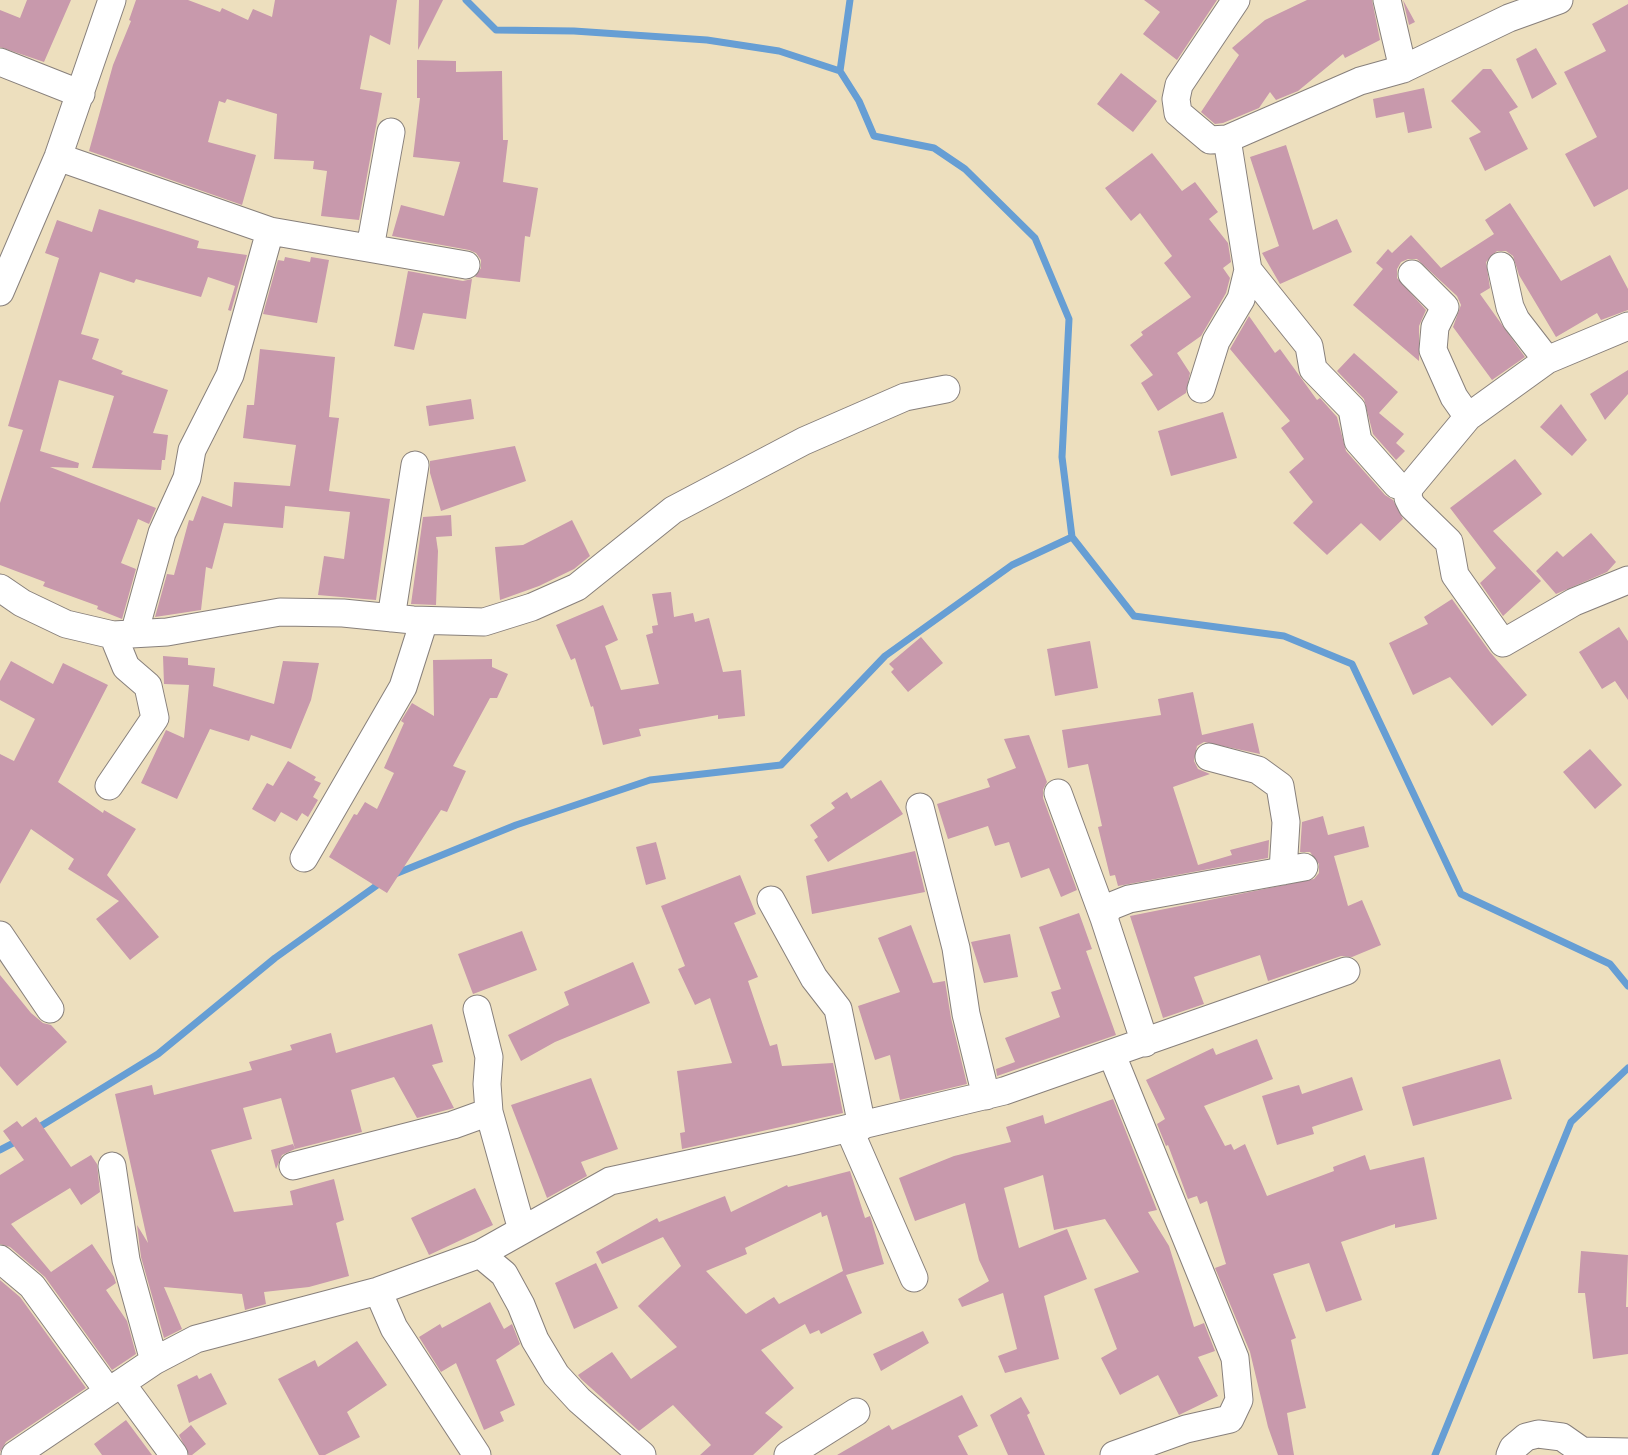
<!DOCTYPE html>
<style>
body{margin:0}
canvas{display:block;background:#eddfbe}
</style>
<canvas width="1628" height="1455"></canvas>
<script>
const g = document.querySelector('canvas').getContext('2d');
g.lineJoin = 'round';
const shape = rows => new Path2D(rows.map(r => 'M' + r).join(''));
function trace(path, color, width, dash) { g.strokeStyle = color; g.lineWidth = width; g.lineCap = dash ? 'butt' : 'round'; g.setLineDash(dash || []); g.stroke(path); }
function fill(path, color) { g.fillStyle = color; g.fill(path, 'evenodd'); }
trace(shape([
 [466,0,496,30,574,31,707,40,779,51,840,71],
 [850,0,840,71,859,101,874,136,934,148,965,169,1035,238,1069,319,1062,457,1072,537,1134,616,1284,636,1352,664,1461,894,1610,964,1628,986],
 [395,874,516,825,650,780,781,765,885,656,1012,565,1072,537],
 [36,1129,158,1054,275,958,383,881],
 [0,1150,19,1140],
 [1435,1455,1571,1122,1628,1068]
]), '#669ed4', 7);
fill(shape([
 [27,0,71,0,44,62,0,47,0,10,20,18],
 [136,0,188,0,220,12,222,8,248,20,253,9,272,17,275,0,397,0,390,45,370,35,360,89,382,93,359,220,321,216,327,171,313,169,314,161,274,159,277,114,227,99,225,103,219,101,208,142,256,155,242,205,89,151,113,65,131,21,129,20],
 [419,0,443,0,418,50],
 [1144,0,1217,0,1177,60,1143,34,1160,12],
 [1307,0,1372,0,1380,40,1345,58,1343,54,1298,91,1276,100,1270,92,1259,108,1223,123,1215,124,1201,112,1239,55,1232,48,1265,20],
 [1403,0,1415,22,1409,25],
 [1628,4,1628,189,1594,207,1565,154,1597,137,1564,72,1606,51,1592,24],
 [1536,48,1557,84,1532,99,1516,59],
 [417,60,456,61,456,72,502,71,503,140,508,140,503,182,538,188,530,237,525,236,520,282,475,277,481,268,481,260,476,253,469,250,392,236,401,205,444,216,460,162,413,157,420,98,417,98],
 [1483,69,1491,69,1518,107,1509,112,1528,149,1485,171,1469,138,1481,132,1451,101],
 [1121,73,1157,101,1133,132,1097,104],
 [1424,88,1432,128,1408,133,1404,112,1376,118,1373,99],
 [1286,145,1313,230,1337,219,1352,252,1280,284,1262,253,1279,246,1250,157],
 [1152,153,1182,191,1195,182,1218,212,1209,219,1228,243,1231,262,1223,268,1230,278,1226,293,1201,336,1177,353,1190,373,1186,393,1158,411,1141,383,1153,375,1130,345,1143,335,1141,332,1191,297,1164,263,1172,256,1140,213,1131,221,1105,188],
 [1510,203,1561,281,1610,255,1628,289,1628,310,1601,320,1597,313,1556,337,1519,275,1513,256,1506,251,1497,251,1486,262,1490,288,1480,294,1525,357,1492,380,1453,327,1461,305,1457,296,1417,259,1408,259,1401,262,1397,269,1397,278,1426,310,1419,326,1419,361,1353,305,1383,269,1376,263,1388,249,1392,253,1411,235,1441,268,1494,234,1485,220],
 [99,209,199,241,197,248,247,255,231,311,228,310,235,286,208,277,201,297,136,279,134,283,100,272,81,334,99,339,92,359,123,371,121,374,168,390,153,433,168,435,165,460,162,460,161,470,92,468,114,396,59,380,40,451,79,463,78,468,50,467,156,508,149,524,138,519,121,563,136,569,122,619,97,609,98,606,43,586,45,582,0,565,0,503,23,430,8,426,59,258,45,253,57,220,92,232],
 [285,257,310,262,311,257,329,260,317,323,263,314,278,260,284,261],
 [408,271,463,281,472,279,466,319,423,313,414,350,394,346],
 [1249,316,1275,353,1280,349,1317,400,1320,398,1337,417,1346,451,1385,495,1393,500,1403,519,1380,541,1361,523,1327,555,1293,523,1313,502,1289,472,1304,459,1281,428,1290,421,1230,349],
 [260,349,335,357,329,417,339,418,329,491,390,499,376,600,318,595,324,556,344,559,350,512,285,506,283,528,224,523,212,569,206,567,201,610,155,617,167,574,174,575,189,520,193,521,202,496,232,507,234,482,290,486,296,445,243,438,247,405,254,405],
 [1354,353,1398,392,1379,413,1404,434,1396,443,1405,451,1396,460,1373,434,1364,399,1337,371],
 [1628,370,1628,394,1605,420,1590,394],
 [471,399,474,419,429,426,426,406],
 [1561,404,1587,440,1572,456,1540,427],
 [1223,412,1237,458,1171,476,1158,431],
 [515,446,526,481,441,511,430,473,430,461],
 [1515,459,1542,494,1493,531,1541,581,1503,616,1480,583,1496,568,1450,508],
 [451,515,452,536,436,537,438,551,436,605,411,604,423,517],
 [572,520,590,556,574,569,539,586,500,600,495,547,523,545],
 [1591,533,1616,562,1607,572,1556,594,1536,571,1557,551,1563,557],
 [671,592,674,617,693,613,695,622,709,618,723,672,741,670,745,716,718,719,718,715,639,729,641,736,603,745,593,706,591,707,575,658,571,660,556,625,603,605,618,640,605,646,621,690,659,684,646,635,653,633,652,626,658,625,652,594],
 [1452,599,1490,652,1527,695,1492,726,1450,677,1413,695,1389,643,1428,624,1424,617],
 [1619,627,1628,641,1628,700,1615,681,1602,689,1579,652],
 [921,637,943,663,908,692,891,672,894,669,889,664],
 [1090,641,1098,688,1055,696,1047,649],
 [163,656,188,658,188,665,215,668,213,686,274,704,283,661,319,663,311,700,291,749,251,735,249,741,210,729,177,799,141,783,166,730,184,738,189,685,164,684],
 [492,659,492,667,508,674,497,698,490,698,453,766,466,771,447,812,441,810,387,893,329,857,354,814,357,815,365,802,377,809,394,773,384,768,404,723,401,721,412,703,434,716,433,660],
 [11,661,53,684,63,663,108,685,58,782,103,813,104,810,136,829,107,875,159,937,130,960,96,919,119,901,68,869,74,859,31,829,0,884,0,754,14,761,35,719,0,700,0,681],
 [1193,692,1202,735,1253,723,1260,754,1204,742,1197,746,1194,761,1198,769,1210,774,1173,787,1198,865,1232,855,1230,850,1269,840,1268,858,1118,886,1115,875,1110,876,1098,827,1102,826,1088,764,1068,768,1062,730,1161,715,1158,699],
 [1029,735,1047,782,1043,790,1043,798,1077,890,1061,897,1049,868,1021,878,1009,842,995,846,988,826,948,839,937,804,990,787,987,779,1016,768,1004,739],
 [1590,749,1622,785,1595,809,1563,772],
 [288,761,316,777,314,780,321,783,313,797,318,800,308,817,302,813,297,821,281,812,275,822,252,809,267,783,273,786],
 [881,780,903,814,828,862,814,840,818,837,810,825,835,808,831,803,847,792,851,799],
 [1323,816,1328,835,1364,826,1369,847,1334,856,1348,906,1362,900,1381,945,1352,957,1341,956,1268,981,1260,955,1194,977,1204,1004,1163,1018,1130,916,1314,879,1319,873,1319,864,1310,852,1300,852,1302,822],
 [656,842,666,879,646,885,636,847],
 [915,851,925,892,812,914,806,876],
 [740,875,756,914,734,923,758,977,748,981,770,1046,777,1044,782,1066,833,1063,843,1113,682,1149,680,1133,685,1132,677,1071,732,1063,710,998,695,1005,678,969,685,966,661,906],
 [1079,913,1092,949,1086,951,1116,1035,997,1076,996,1069,1015,1062,1005,1038,1060,1017,1051,992,1061,989,1039,927],
 [911,925,933,983,945,981,951,1018,967,1084,900,1100,890,1055,875,1060,858,1006,900,992,878,938],
 [522,931,537,970,473,994,458,954],
 [1010,934,1018,977,984,983,971,942],
 [633,962,650,1003,555,1042,521,1061,508,1035,569,1005,564,992],
 [0,975,31,1013,43,1023,51,1025,67,1042,17,1086,0,1066],
 [432,1024,443,1062,432,1065,454,1108,417,1118,394,1077,351,1090,362,1132,295,1149,281,1098,243,1108,252,1139,211,1150,234,1212,293,1205,290,1191,334,1179,344,1220,336,1223,349,1276,309,1287,264,1292,266,1304,245,1310,242,1294,164,1287,182,1329,164,1338,141,1257,137,1225,148,1243,115,1094,152,1085,154,1095,252,1070,249,1062,292,1050,290,1045,331,1033,336,1053],
 [1257,1039,1273,1079,1204,1106,1225,1146,1231,1144,1234,1150,1245,1144,1267,1196,1334,1171,1333,1167,1365,1155,1370,1170,1424,1157,1437,1219,1395,1228,1395,1224,1341,1242,1362,1300,1326,1312,1309,1263,1273,1274,1296,1338,1291,1340,1306,1408,1287,1413,1294,1455,1278,1455,1268,1427,1250,1352,1215,1268,1226,1264,1207,1201,1200,1204,1197,1196,1188,1199,1168,1145,1166,1146,1157,1124,1165,1119,1146,1080,1213,1048,1216,1055],
 [1500,1059,1512,1099,1413,1126,1402,1087],
 [1352,1077,1363,1110,1312,1127,1314,1134,1277,1145,1262,1096,1299,1085,1302,1094],
 [591,1078,618,1149,581,1162,587,1176,547,1198,511,1105],
 [1113,1099,1157,1210,1148,1212,1169,1246,1194,1327,1204,1323,1215,1351,1198,1357,1218,1396,1179,1415,1158,1375,1120,1395,1101,1358,1117,1349,1094,1289,1139,1272,1105,1219,1054,1230,1043,1175,1004,1188,1019,1248,1067,1229,1087,1279,1044,1296,1059,1359,1005,1373,998,1356,1017,1349,1003,1293,962,1307,958,1299,989,1281,979,1260,965,1203,915,1221,899,1178,954,1156,1011,1142,1006,1127,1043,1115,1045,1124],
 [36,1117,71,1167,91,1155,97,1164,100,1192,81,1205,70,1188,11,1224,51,1272,92,1244,114,1277,116,1283,106,1290,127,1321,136,1354,112,1370,45,1277,10,1247,0,1244,0,1175,24,1160,3,1131,17,1121,22,1127],
 [293,1144,295,1149,282,1155,276,1169,271,1150],
 [850,1171,865,1218,870,1216,872,1222,884,1264,846,1275,862,1313,821,1334,819,1330,810,1334,805,1324,761,1350,794,1388,765,1413,783,1427,753,1455,700,1455,711,1445,673,1405,639,1431,581,1379,578,1375,612,1352,631,1379,677,1347,638,1306,681,1266,663,1237,602,1264,596,1252,657,1218,659,1222,725,1196,731,1212,787,1185,788,1187],
 [821,1212,822,1217,827,1215,843,1271,779,1304,774,1297,746,1314,706,1271,747,1254,745,1248],
 [475,1188,493,1225,429,1255,411,1218],
 [1581,1251,1628,1255,1626,1307,1628,1307,1628,1354,1593,1359,1585,1293,1578,1293],
 [596,1263,618,1308,574,1329,555,1283],
 [0,1280,20,1297,86,1388,6,1442,0,1452],
 [490,1302,504,1329,512,1324,520,1344,496,1360,515,1405,500,1412,504,1421,484,1430,456,1363,441,1372,419,1337,440,1324,442,1328],
 [923,1331,929,1343,881,1371,873,1354],
 [357,1341,387,1385,347,1412,360,1437,325,1455,319,1455,278,1379,315,1360,318,1367],
 [211,1373,227,1404,189,1423,177,1385,197,1375,199,1379],
 [962,1395,978,1426,958,1436,968,1455,837,1455,889,1425,892,1430],
 [1021,1397,1030,1413,1027,1415,1045,1455,1008,1455,990,1415],
 [126,1420,152,1455,102,1455,94,1444],
 [191,1425,206,1444,192,1455,189,1455,179,1435]
]), '#c899ac');
const minor = shape([
 [1236,0,1179,85,1176,99,1178,113,1210,140,1227,139,1360,81,1403,69,1509,18,1559,0],
 [1387,0,1403,69],
 [0,62,81,94],
 [58,157,270,231,466,265],
 [370,248,391,132],
 [1501,266,1510,307,1516,320,1547,360],
 [1248,270,1309,346,1313,369,1352,409,1358,441,1397,485,1409,488],
 [1412,274,1445,307,1435,327,1433,350,1454,397,1468,417],
 [0,292,58,157,112,0],
 [1628,326,1547,360,1468,417,1409,488,1408,498,1412,506,1449,542,1455,575,1503,643,1574,602,1628,580],
 [1201,389,1216,341,1241,299,1248,270,1227,139],
 [0,588,22,603,66,624,113,635,167,632,280,612,343,613,413,620,484,622,532,607,577,587,673,510,804,441,905,397,946,389],
 [391,618,415,465],
 [134,634,162,533,187,478,192,450,230,375,270,231],
 [1209,757,1258,770,1280,786,1286,822,1283,871],
 [109,786,155,718,148,686,126,667,113,635],
 [1058,793,1104,918,1145,1043],
 [920,807,956,948,966,1014,986,1096],
 [304,858,403,687,424,621],
 [771,900,814,978,838,1009,862,1126],
 [1104,918,1109,907,1129,899,1304,867],
 [0,935,50,1009],
 [477,1009,489,1057,487,1084,489,1112,522,1230],
 [1112,1055,1235,1358,1239,1400,1230,1419,1186,1429,1114,1455],
 [849,1129,914,1278],
 [112,1166,126,1260,154,1361],
 [293,1166,453,1125,489,1112],
 [480,1254,504,1274,521,1305,535,1340,556,1375,579,1400,642,1455],
 [0,1259,32,1286,108,1391],
 [378,1291,394,1328,477,1455],
 [121,1383,174,1455],
 [15,1455,154,1361,196,1339,378,1291,480,1254,610,1181,795,1141,1004,1091,1346,971],
 [788,1455,856,1412],
 [1510,1455,1513,1448,1526,1437,1538,1434,1562,1437,1582,1451,1628,1452]
]);
trace(minor, '#88807c', 29);
trace(minor, '#fff', 27);
</script>
